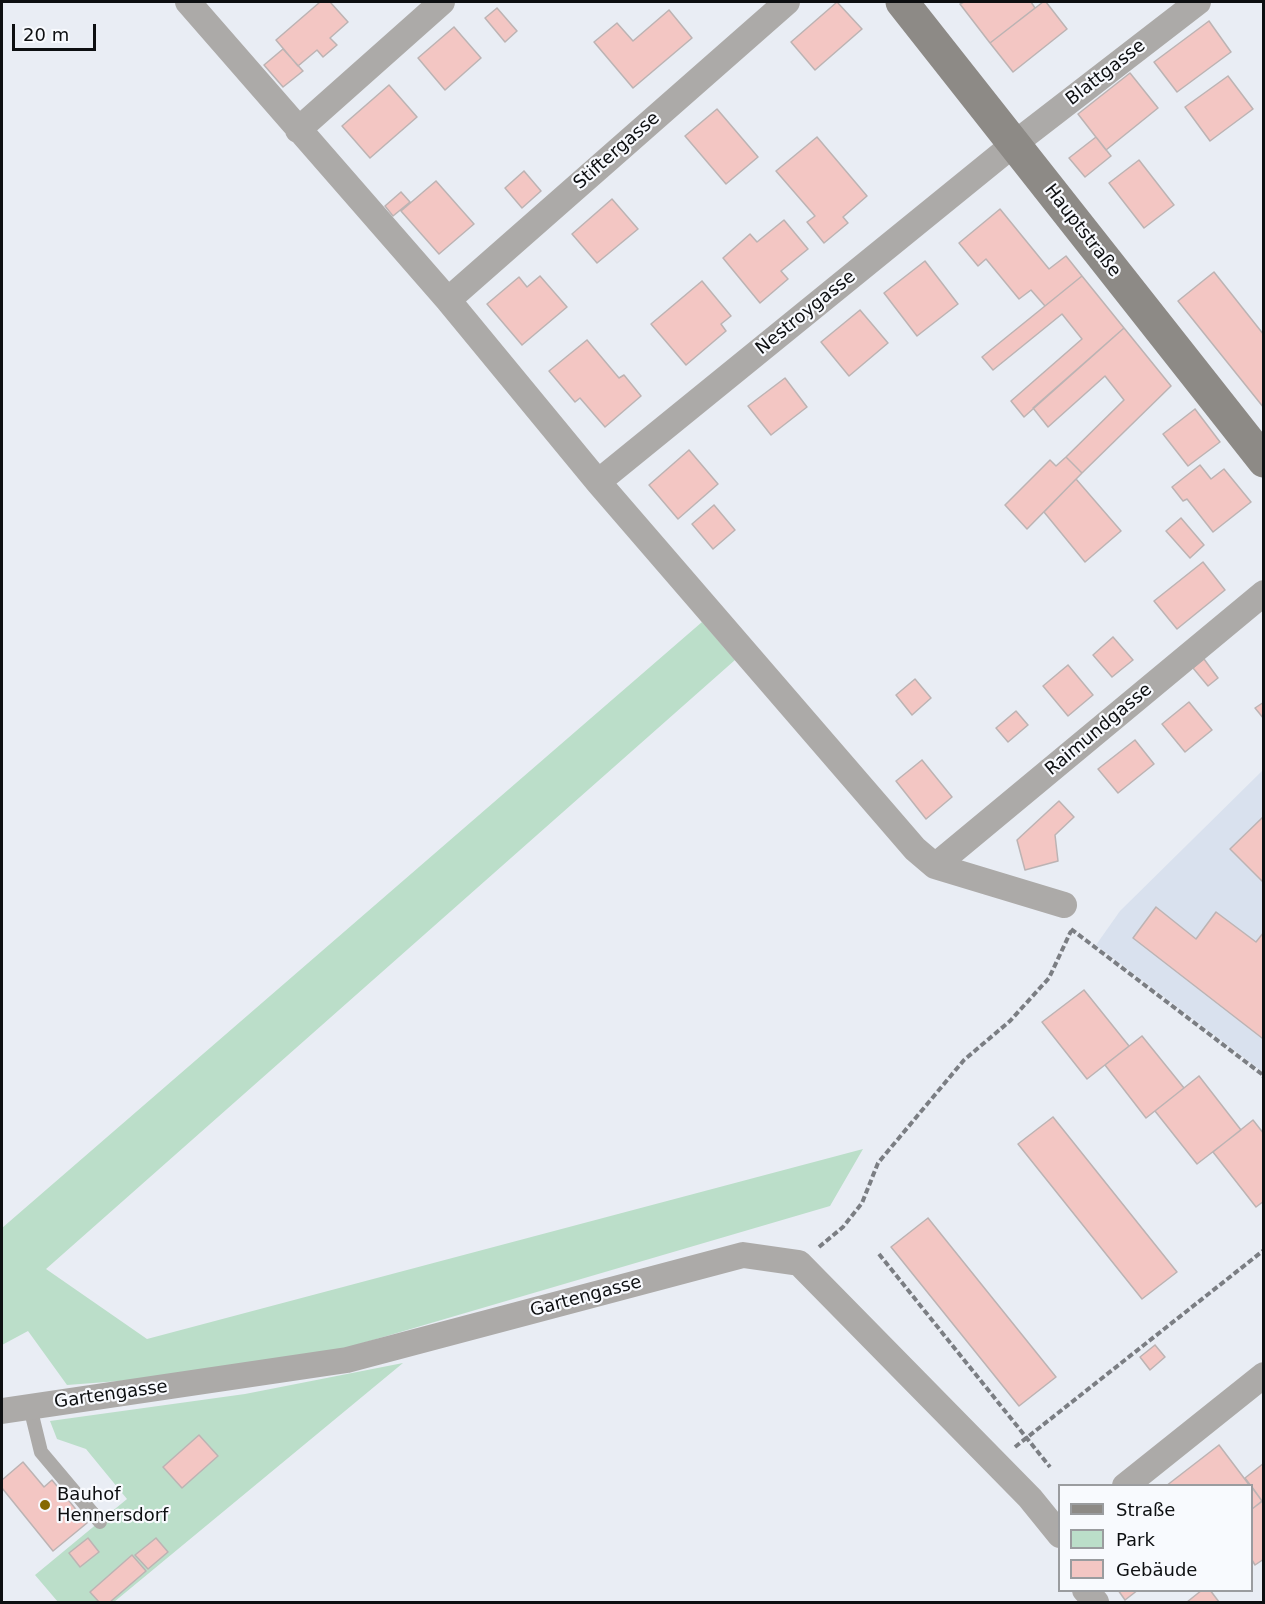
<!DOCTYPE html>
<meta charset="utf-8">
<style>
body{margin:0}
#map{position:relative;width:1265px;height:1604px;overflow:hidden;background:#e9edf4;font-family:"DejaVu Sans",sans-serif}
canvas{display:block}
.frame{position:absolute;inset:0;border:3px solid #0d0f11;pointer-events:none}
.legend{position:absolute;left:1058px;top:1484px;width:195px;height:108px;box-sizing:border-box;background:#f8fafe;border:2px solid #9a9c9f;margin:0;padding:8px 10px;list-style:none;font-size:18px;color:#0d0f11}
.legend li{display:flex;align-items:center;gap:12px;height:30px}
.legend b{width:30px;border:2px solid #9a9c9f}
.scale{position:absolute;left:12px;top:24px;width:84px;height:27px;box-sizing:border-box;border:3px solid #0d0f11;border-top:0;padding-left:8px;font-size:18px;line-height:21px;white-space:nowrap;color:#0d0f11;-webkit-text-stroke:4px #f8fafe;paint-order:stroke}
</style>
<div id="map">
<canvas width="1265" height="1604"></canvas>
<div class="frame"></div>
<ul class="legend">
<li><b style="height:8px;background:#8d8a86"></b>Straße</li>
<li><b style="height:16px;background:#bbdec9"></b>Park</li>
<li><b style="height:16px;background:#f3c6c3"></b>Gebäude</li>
</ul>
<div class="scale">20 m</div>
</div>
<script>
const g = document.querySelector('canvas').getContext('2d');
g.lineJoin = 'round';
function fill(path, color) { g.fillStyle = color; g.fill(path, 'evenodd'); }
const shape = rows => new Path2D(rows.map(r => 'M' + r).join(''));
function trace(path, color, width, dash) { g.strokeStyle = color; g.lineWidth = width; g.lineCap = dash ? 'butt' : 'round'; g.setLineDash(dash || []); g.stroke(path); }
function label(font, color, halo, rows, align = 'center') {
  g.font = font + ' "DejaVu Sans",sans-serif'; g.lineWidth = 4.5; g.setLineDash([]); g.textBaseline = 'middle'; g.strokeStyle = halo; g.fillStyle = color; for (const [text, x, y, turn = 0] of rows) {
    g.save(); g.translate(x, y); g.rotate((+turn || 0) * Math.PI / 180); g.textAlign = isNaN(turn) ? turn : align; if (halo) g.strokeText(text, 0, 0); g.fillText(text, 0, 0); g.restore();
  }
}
fill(shape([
 [1263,770,1263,1072,1096,945,1120,911]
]), '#d9e1ee');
fill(shape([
 [702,622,735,660,46,1269,147,1339,863,1149,830,1206,322,1355,224,1373,67,1385,28,1331,2,1345,2,1228],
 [403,1363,114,1602,58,1602,35,1575,127,1499,86,1449,57,1439,50,1421,245,1394]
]), '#bbdec9');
const building = shape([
 [320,2,330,2,348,22,330,38,337,45,323,57,317,50,298,66,276,40,320,2],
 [837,2,862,29,815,70,791,42,837,2],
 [964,2,1031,2,1035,8,990,43,960,4,964,2],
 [1043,2,1046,2,1067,29,1013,72,990,43,1043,2],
 [497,8,517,31,505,42,485,18,497,8],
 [669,10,692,38,633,88,594,42,617,23,633,41,669,10],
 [1209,21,1231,52,1177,92,1154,62,1209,21],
 [454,27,481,58,445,90,418,58,454,27],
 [283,49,303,71,283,87,264,65,283,49],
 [1130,73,1158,108,1106,150,1078,114,1130,73],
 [1228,76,1253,109,1210,141,1185,107,1228,76],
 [389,85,417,117,370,158,342,126,389,85],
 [717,109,758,157,726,184,685,136,717,109],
 [817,137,867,196,843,217,848,223,824,243,807,222,815,216,776,171,817,137],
 [1096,137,1111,156,1085,177,1069,158,1096,137],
 [1139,160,1174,205,1144,228,1109,183,1139,160],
 [524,171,541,191,522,208,505,188,524,171],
 [436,181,474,224,439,254,401,211,436,181],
 [401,192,410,202,393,216,385,206,401,192],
 [612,199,638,229,597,263,572,234,612,199],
 [1000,209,1049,269,1066,256,1082,276,1045,306,1031,290,1019,299,986,259,978,266,959,243,1000,209],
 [784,220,808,249,781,271,788,279,760,303,723,258,750,234,757,242,784,220],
 [925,261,958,304,917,336,884,293,925,261],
 [1214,272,1264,335,1264,408,1178,301,1214,272],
 [540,276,567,307,522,345,487,304,519,277,527,287,540,276],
 [1082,276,1124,328,1024,417,1011,401,1082,339,1062,314,993,370,982,357,1082,276],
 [702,281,731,316,721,324,726,331,686,365,651,324,702,281],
 [860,310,888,343,849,376,821,342,860,310],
 [1124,328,1171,386,1082,473,1066,457,1124,400,1105,376,1048,427,1033,408,1124,328],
 [587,340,619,378,624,375,641,396,605,427,580,398,575,402,549,371,587,340],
 [785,378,807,407,771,435,748,406,785,378],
 [1195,409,1220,442,1188,466,1163,434,1195,409],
 [689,450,718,484,678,519,649,485,689,450],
 [1066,457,1082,473,1027,529,1005,505,1050,460,1056,466,1066,457],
 [1200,465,1211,479,1224,469,1251,502,1213,532,1187,499,1183,501,1172,487,1200,465],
 [1076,479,1121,531,1085,562,1044,512,1076,479],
 [714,505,735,530,713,549,692,524,714,505],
 [1181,518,1204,545,1190,558,1166,531,1181,518],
 [1203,562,1225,590,1177,629,1154,601,1203,562],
 [1113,637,1133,660,1112,677,1093,655,1113,637],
 [1204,659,1218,678,1208,686,1193,668,1204,659],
 [1068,665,1093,695,1068,716,1043,686,1068,665],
 [915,679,931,698,912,715,896,695,915,679],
 [1189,702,1212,730,1185,752,1162,724,1189,702],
 [1264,702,1264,719,1255,708,1264,702],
 [1016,711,1028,725,1008,742,996,728,1016,711],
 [1135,740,1154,764,1118,793,1098,769,1135,740],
 [922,760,952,797,926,819,896,781,922,760],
 [1059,801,1074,817,1055,835,1058,861,1025,870,1017,840,1059,801],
 [1264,816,1264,883,1230,849,1264,816],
 [1156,907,1196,939,1216,912,1256,942,1264,932,1264,1036,1262,1038,1133,938,1156,907],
 [1084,990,1129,1046,1087,1079,1042,1022,1084,990],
 [1142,1036,1184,1088,1146,1118,1105,1065,1142,1036],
 [1199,1076,1241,1130,1197,1164,1155,1111,1199,1076],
 [1053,1117,1177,1272,1142,1299,1018,1144,1053,1117],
 [1253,1120,1264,1134,1264,1201,1256,1207,1213,1152,1253,1120],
 [928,1218,1056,1377,1019,1406,891,1247,928,1218],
 [1155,1345,1165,1357,1150,1370,1140,1357,1155,1345],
 [199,1435,218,1456,182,1488,163,1467,199,1435],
 [1219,1445,1250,1486,1166,1486,1219,1445],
 [23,1462,44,1487,52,1480,87,1523,53,1551,2,1488,2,1480,23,1462],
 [1264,1463,1264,1500,1262,1501,1245,1478,1264,1463],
 [1252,1487,1262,1501,1252,1509,1252,1487],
 [1264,1500,1264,1559,1255,1565,1252,1560,1252,1509,1264,1500],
 [88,1538,99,1552,80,1567,69,1553,88,1538],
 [156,1538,168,1552,148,1569,135,1555,156,1538],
 [132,1555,146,1571,110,1602,99,1602,90,1592,132,1555],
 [1118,1590,1138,1590,1125,1600,1118,1590],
 [1202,1590,1210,1590,1219,1602,1187,1602,1202,1590]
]);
fill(building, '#f3c6c3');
trace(building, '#bcb3b3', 1.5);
trace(shape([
 [1071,929,1263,1075,1264,1078],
 [819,1247,843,1227,862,1203,878,1163,964,1060,1010,1021,1049,978,1071,931],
 [879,1254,1050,1467],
 [1015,1447,1264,1250]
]), '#7b7e83', 4, [6, 3]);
trace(shape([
 [30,1407,41,1452,100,1522]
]), '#acaaa8', 14);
trace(shape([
 [188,2,448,300,598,482,915,849,935,866,1064,905],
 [298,130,442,2],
 [448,300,787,2],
 [598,482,1014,144,1198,2],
 [935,866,1264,593],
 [2,1411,347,1360,743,1255,799,1263,1030,1498,1060,1535],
 [1125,1486,1264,1375],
 [1085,1590,1096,1602]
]), '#acaaa8', 26);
trace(shape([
 [902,2,1264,461]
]), '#8d8a86', 33);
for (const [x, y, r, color] of [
 [45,1505,6,"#856801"]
]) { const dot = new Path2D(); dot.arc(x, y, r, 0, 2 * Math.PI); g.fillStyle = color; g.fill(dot); trace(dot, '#f8fafe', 2); }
label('18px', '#0d0f11', '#f8fafe', [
 ["Blattgasse",1106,73,-38],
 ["Stiftergasse",617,151,-41],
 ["Hauptstraße",1082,231,52],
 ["Nestroygasse",806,313,-39],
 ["Raimundgasse",1099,730,-40],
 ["Gartengasse",586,1297,-15],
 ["Gartengasse",111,1395,-8]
]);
label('18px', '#0d0f11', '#f8fafe', [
 ["Bauhof",57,1495],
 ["Hennersdorf",57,1516]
], 'left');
</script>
